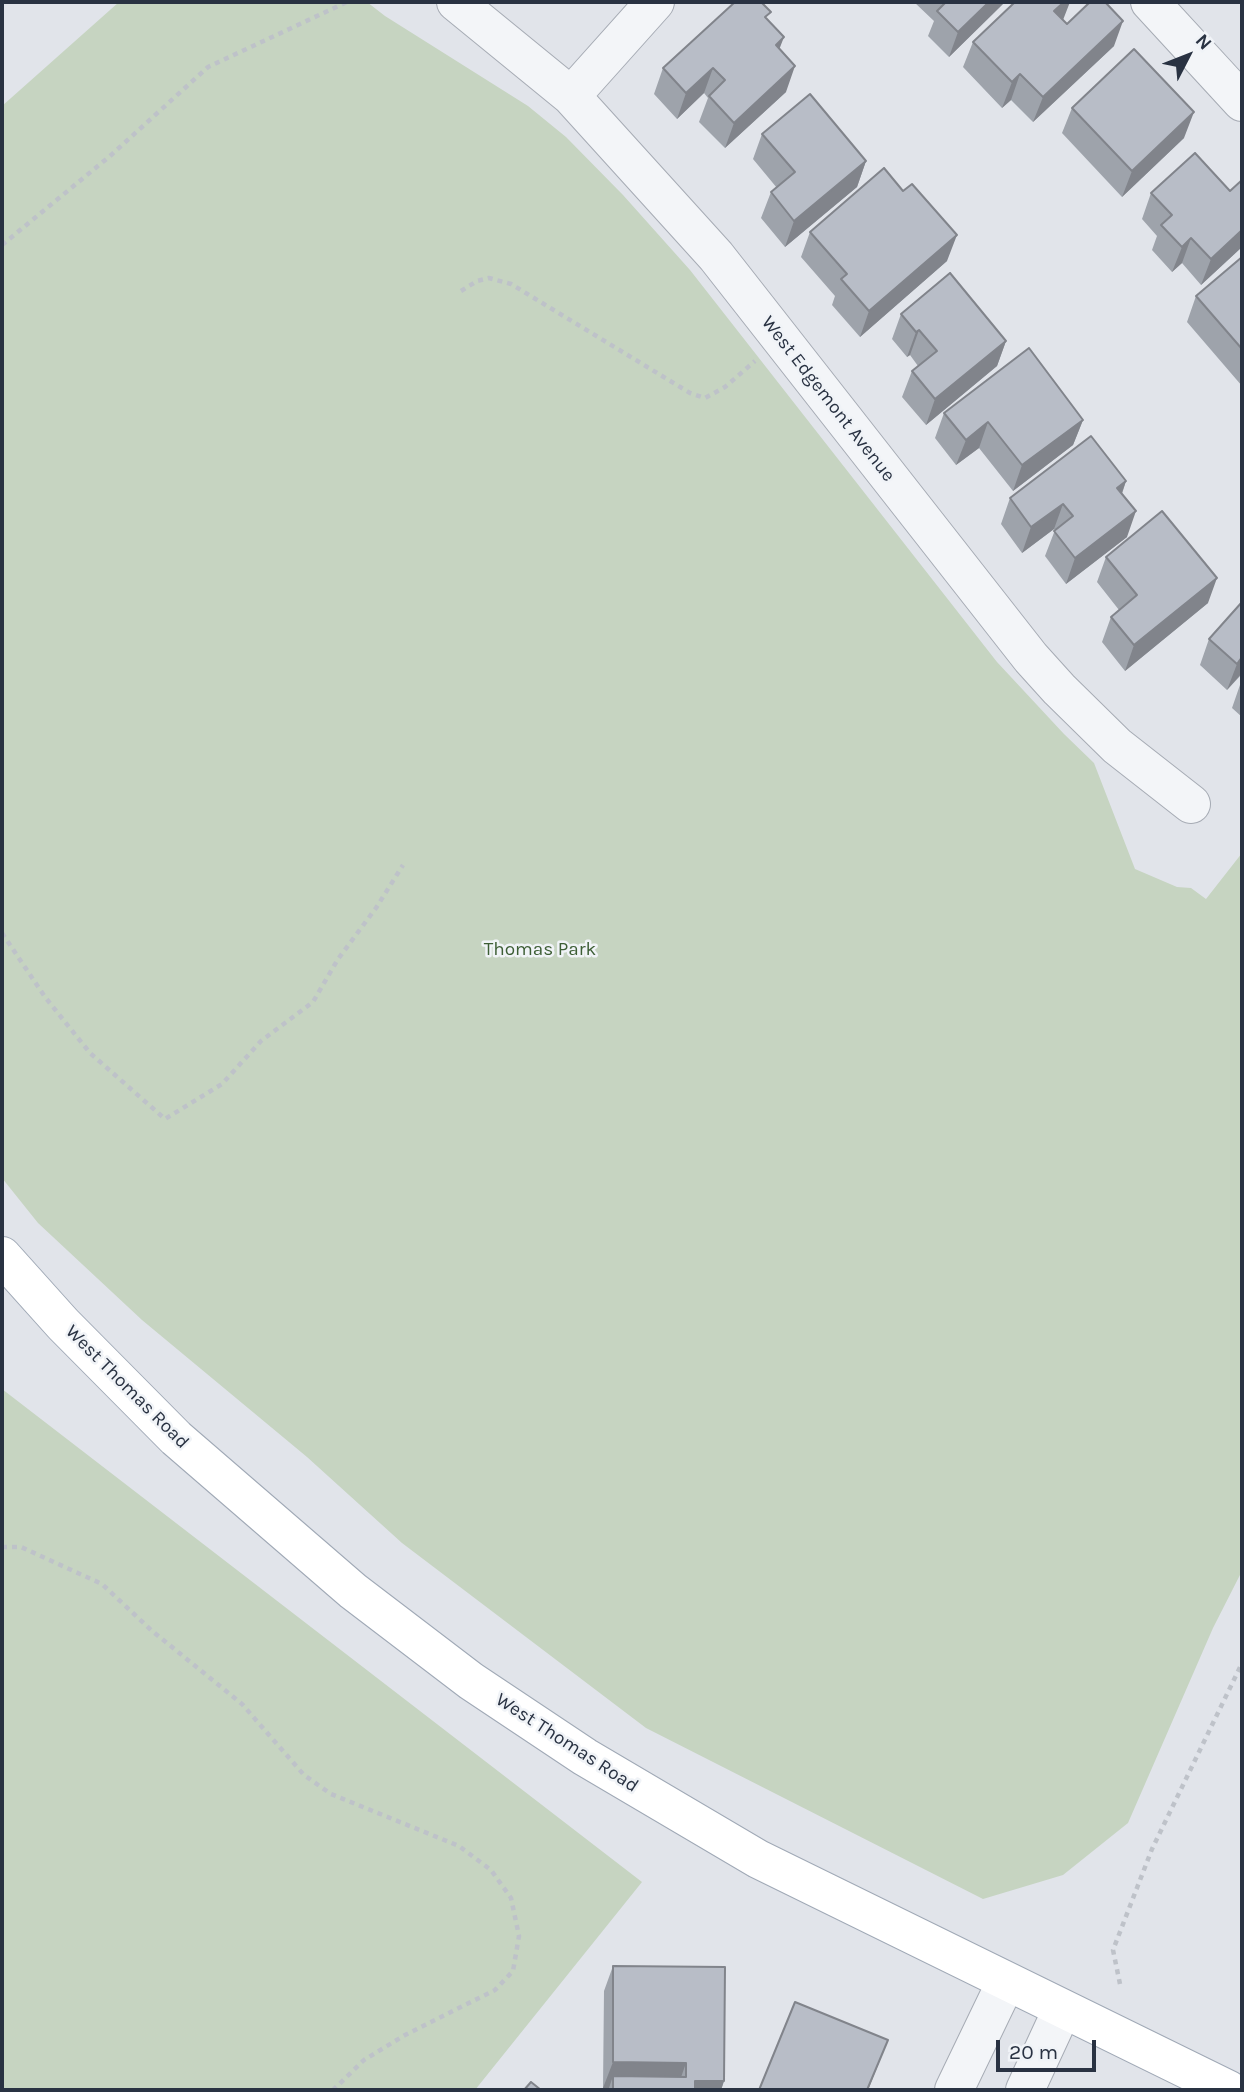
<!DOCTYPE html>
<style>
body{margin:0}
#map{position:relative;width:1244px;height:2092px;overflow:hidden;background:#e1e4ea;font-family:Karla,sans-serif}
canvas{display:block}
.frame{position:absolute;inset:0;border:4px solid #293242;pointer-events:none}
.north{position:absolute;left:1153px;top:21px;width:70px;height:70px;-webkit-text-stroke:5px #f0f3f7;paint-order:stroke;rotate:48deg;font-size:19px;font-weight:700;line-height:28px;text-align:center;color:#293242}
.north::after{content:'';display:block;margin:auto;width:24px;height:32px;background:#293242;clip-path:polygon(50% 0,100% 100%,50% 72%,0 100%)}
.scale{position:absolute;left:996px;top:2040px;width:100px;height:32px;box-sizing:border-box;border:4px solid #293242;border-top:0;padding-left:9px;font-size:21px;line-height:24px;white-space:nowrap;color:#293242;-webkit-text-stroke:5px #f0f3f7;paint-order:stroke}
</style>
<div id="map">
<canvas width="1244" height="2092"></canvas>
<div class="frame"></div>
<div class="north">N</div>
<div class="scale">20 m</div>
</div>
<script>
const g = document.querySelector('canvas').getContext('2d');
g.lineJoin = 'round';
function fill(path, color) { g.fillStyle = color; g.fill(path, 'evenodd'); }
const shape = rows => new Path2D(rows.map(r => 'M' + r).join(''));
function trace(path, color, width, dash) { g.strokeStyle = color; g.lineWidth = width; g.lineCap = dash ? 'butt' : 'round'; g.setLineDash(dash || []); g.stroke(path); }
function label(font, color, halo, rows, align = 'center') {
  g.font = font + ' Karla,sans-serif'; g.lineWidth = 5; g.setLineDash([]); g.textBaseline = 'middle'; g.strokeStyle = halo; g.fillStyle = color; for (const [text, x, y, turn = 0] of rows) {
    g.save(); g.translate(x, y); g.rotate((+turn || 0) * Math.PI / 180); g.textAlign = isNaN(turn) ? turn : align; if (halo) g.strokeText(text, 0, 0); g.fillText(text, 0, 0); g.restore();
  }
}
fill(shape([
 [119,2,367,2,385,16,528,106,566,137,623,195,690,270,997,662,1064,734,1094,763,1135,869,1177,887,1191,888,1206,899,1242,853,1242,1571,1213,1628,1128,1823,1063,1875,983,1899,646,1728,402,1543,307,1457,142,1320,38,1223,2,1178,2,106],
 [2,1389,642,1882,475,2090,2,2090]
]), '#c6d4c1');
const minor = shape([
 [456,2,571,96,716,256,1031,658,1059,689,1117,746,1191,804],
 [1150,2,1242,102],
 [571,96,655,2],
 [954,2090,1006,1982],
 [1025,2090,1062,2010]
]);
const major = shape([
 [2,1256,63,1324,176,1438,353,1591,471,1681,585,1757,758,1859,1229,2090]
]);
trace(minor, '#a6abb4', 40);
trace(major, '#a0a9b6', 40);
trace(shape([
 [2,245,110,156,208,67,347,2],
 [461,291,477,281,489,278,511,284,690,393,705,398,725,387,755,361],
 [2,933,45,997,90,1053,165,1119,222,1084,261,1041,313,1002,338,959,376,908,403,865],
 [2,1547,21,1547,102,1584,151,1630,242,1704,304,1775,331,1794,459,1846,491,1870,511,1898,519,1936,513,1971,495,1990,405,2035,364,2060,333,2090],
 [1120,1984,1113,1950,1152,1849,1242,1663]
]), '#bec2c9', 4.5, [5, 5]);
trace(minor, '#f3f5f8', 38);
trace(major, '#fff', 38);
fill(shape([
 [914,2,1005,2,949,57,928,36,934,21],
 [768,20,779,49,786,92,725,148,699,122,708,98,704,93,677,119,654,94,663,68],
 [1063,20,1067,24,1114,46,1033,122,1011,100,1002,108,963,67,973,42],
 [1072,108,1184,138,1122,197,1062,133],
 [762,134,866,161,857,187,785,247,761,218,771,192,777,188,753,159],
 [1242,180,1242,247,1201,285,1182,263,1172,272,1152,250,1157,236,1142,219,1151,193,1230,191],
 [810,232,947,261,860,337,832,305,835,296,801,257],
 [1242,257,1242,386,1187,322,1196,296],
 [901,314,1006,341,997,366,926,425,902,397,912,371,918,366,910,355,907,357,892,339],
 [944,413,1083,420,1073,445,1013,491,979,448,956,465,935,438],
 [1126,481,1122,494,1127,537,1066,584,1045,556,1055,530,1054,529,1022,553,1001,524,1010,498],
 [1106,557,1208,603,1125,671,1102,642,1111,617,1119,610,1097,582],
 [1242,602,1242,674,1227,690,1200,665,1209,639],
 [1241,682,1242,683,1242,717,1232,708],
 [613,1966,724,2081,721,2090,608,2090,609,2088,603,2088,604,1991]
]), '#9ea3ab');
fill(shape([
 [989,2,1005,2,949,57,958,32],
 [1064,2,1070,2,1063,20,1054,11],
 [1123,21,1114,46,1033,122,1043,97],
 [784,37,774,63,776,45],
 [795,66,786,92,725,148,734,123],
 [713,68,704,93,677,119,686,93],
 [1020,74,1011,100,1002,108,1012,82],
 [1194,112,1184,138,1122,197,1132,171],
 [866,161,857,187,785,247,794,221],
 [1242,230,1242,247,1201,285,1211,259],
 [957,235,947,261,860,337,869,311],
 [1191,238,1182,263,1172,272,1182,247],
 [919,330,910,355,907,357,916,332],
 [1006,341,997,366,926,425,935,399],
 [1083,420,1073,445,1013,491,1022,465],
 [988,422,979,448,956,465,966,440],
 [1126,481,1117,507,1117,488],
 [1063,504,1054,529,1022,553,1031,527],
 [1136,511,1127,537,1066,584,1075,558],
 [1217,578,1208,603,1125,671,1134,645],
 [1242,657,1242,673,1227,690,1237,664],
 [888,2040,868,2090,867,2090],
 [613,2062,686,2063,677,2089,613,2076,609,2088,603,2088],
 [695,2081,724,2081,721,2090,691,2090]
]), '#81848b');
const building = shape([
 [735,2,761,2,771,12,765,17,784,37,776,45,795,66,734,123,709,96,725,80,713,68,686,93,663,68,735,2],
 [946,2,989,2,958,32,937,11,946,2],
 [1015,2,1064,2,1054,11,1067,24,1090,2,1105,2,1123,21,1043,97,1020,74,1012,82,973,42,1015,2],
 [1134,49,1194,112,1132,171,1072,108,1134,49],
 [810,94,866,161,794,221,771,192,795,172,762,134,810,94],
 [1195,153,1230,191,1242,180,1242,230,1211,259,1191,238,1182,247,1161,225,1172,215,1151,193,1195,153],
 [884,168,903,191,912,184,957,235,869,311,841,279,847,274,810,232,884,168],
 [1242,257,1242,349,1196,296,1242,257],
 [950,273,1006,341,935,399,912,371,937,351,919,330,916,332,901,314,950,273],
 [1029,348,1083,420,1022,465,988,422,966,440,944,413,1029,348],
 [1091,436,1126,481,1117,488,1136,511,1075,558,1054,531,1073,516,1063,504,1031,527,1010,498,1091,436],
 [1162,511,1217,578,1134,645,1111,617,1137,595,1106,557,1162,511],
 [1242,602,1242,657,1237,664,1209,639,1242,602],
 [613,1966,725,1967,724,2081,695,2081,695,2090,613,2090,613,2076,686,2077,686,2063,613,2062,613,1966],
 [795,2002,888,2040,867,2090,759,2090,795,2002],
 [531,2082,541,2090,524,2090,531,2082]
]);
fill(building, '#b8bdc7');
trace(building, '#81848b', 2);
label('19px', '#293242', '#f0f3f7', [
 ["West Edgemont Avenue",828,399,52],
 ["West Thomas Road",127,1387,45],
 ["West Thomas Road",567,1743,33]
]);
label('19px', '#3d5e35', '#f0f3f7', [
 ["Thomas Park",540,950]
]);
</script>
